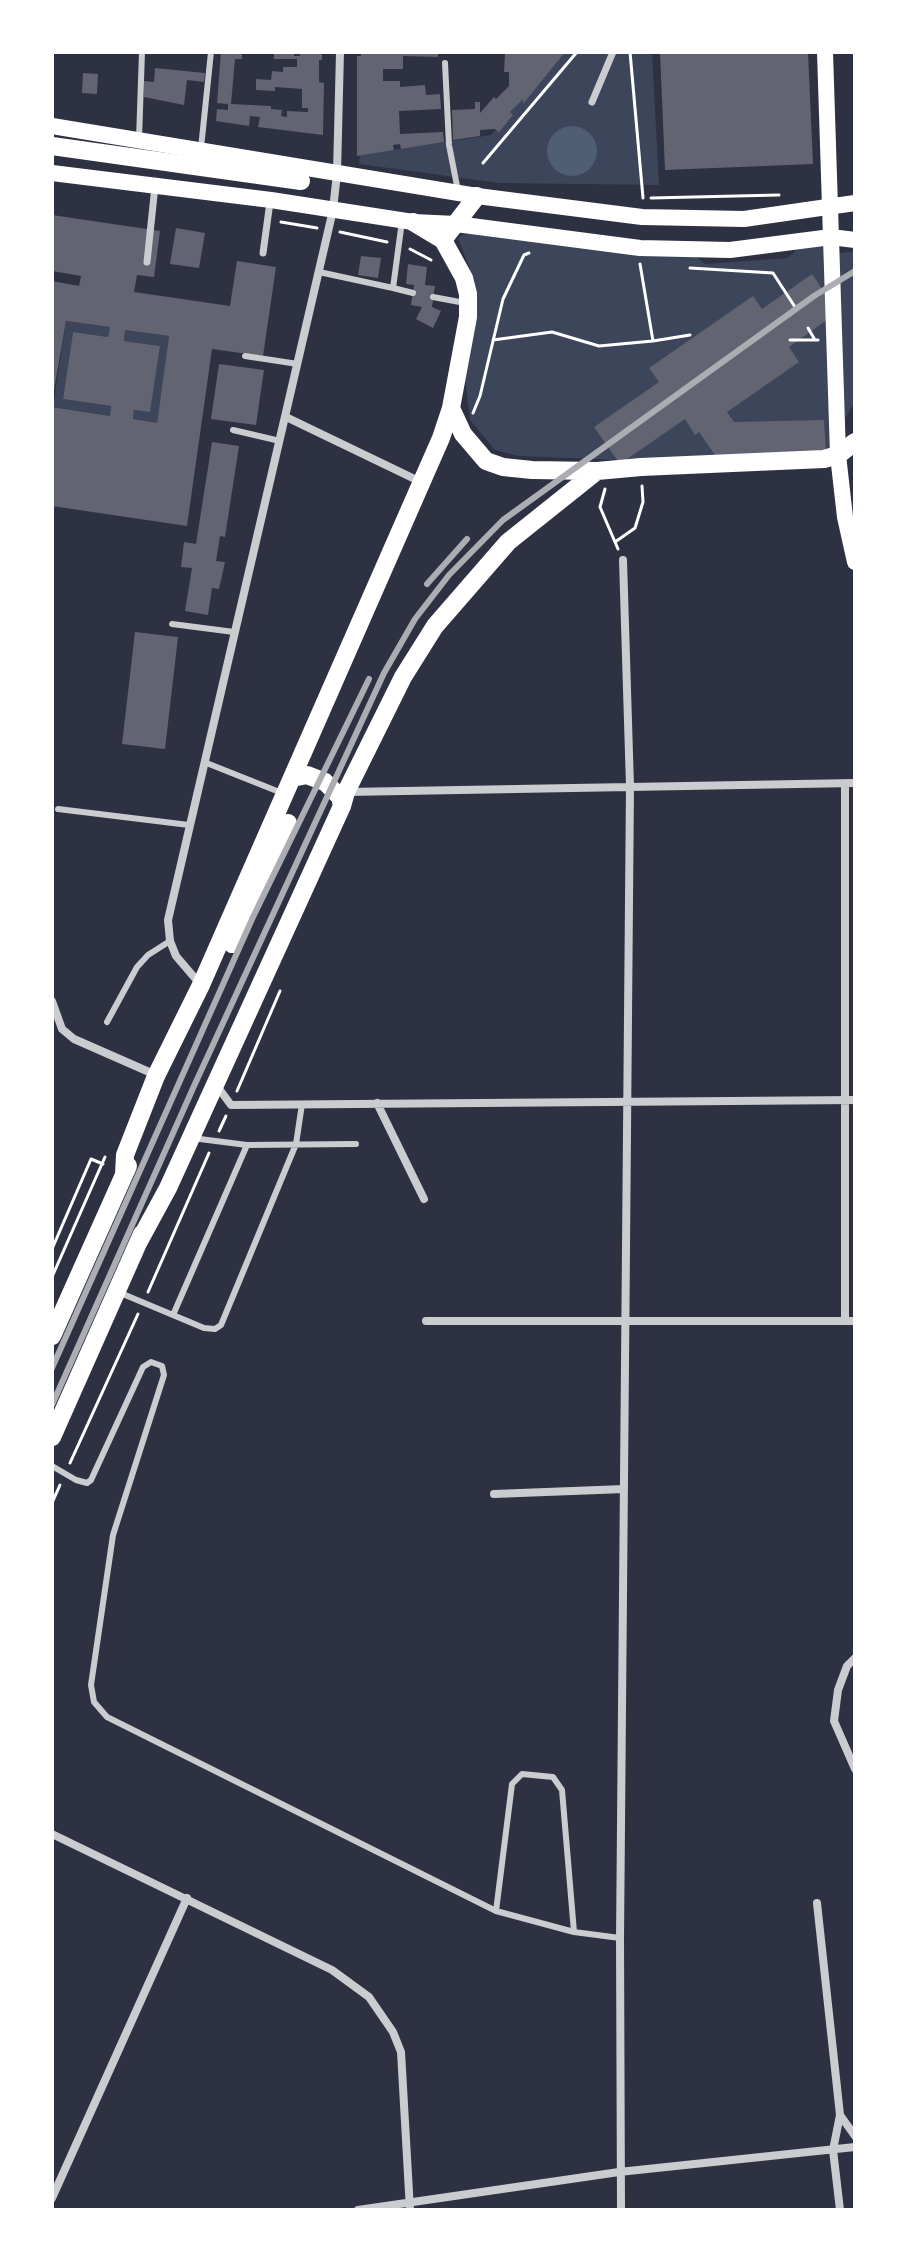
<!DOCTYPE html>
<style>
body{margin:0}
#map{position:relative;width:907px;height:2262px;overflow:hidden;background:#2d3142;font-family:Lato,sans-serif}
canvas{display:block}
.frame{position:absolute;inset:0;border:54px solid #fff;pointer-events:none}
</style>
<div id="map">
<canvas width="907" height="2262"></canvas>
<div class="frame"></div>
</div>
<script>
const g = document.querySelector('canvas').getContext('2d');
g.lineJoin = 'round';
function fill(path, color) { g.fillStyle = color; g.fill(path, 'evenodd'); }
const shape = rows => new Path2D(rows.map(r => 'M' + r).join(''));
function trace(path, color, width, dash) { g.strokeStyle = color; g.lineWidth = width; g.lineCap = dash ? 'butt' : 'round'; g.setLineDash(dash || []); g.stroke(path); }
fill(shape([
 [561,52,652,52,659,185,499,183,359,164,360,155,491,135],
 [484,232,695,256,705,264,787,258,803,245,819,243,825,248,830,449,646,461,518,456,495,450,470,420,465,379,476,299,470,269,458,238,464,234],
 [855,251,855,401,846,417,843,415,839,253],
 [66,321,110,327,108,337,73,332,63,399,111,406,110,416,53,407],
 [125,330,169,336,157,423,133,419,134,410,150,411,160,346,124,341]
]), '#3c4559');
fill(shape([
 '547 151a25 25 0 1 1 50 0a25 25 0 1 1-50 0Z'
]), '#4f5d75');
fill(shape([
 [221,52,242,52,242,59,235,59,231,104,271,106,271,109,282,110,281,116,287,117,287,111,308,112,308,108,302,108,302,89,275,87,275,91,256,90,256,79,271,80,272,71,283,72,283,67,297,67,297,59,274,59,274,52,294,52,294,56,300,56,300,52,322,52,322,60,319,60,319,82,324,83,323,135,258,127,260,117,250,116,249,126,216,121,217,109,228,110,228,104,217,103],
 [361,52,438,52,438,57,403,56,403,69,383,69,383,81,400,81,400,87,425,85,426,95,440,94,441,109,399,111,400,134,443,132,444,142,401,149,400,144,393,145,394,150,357,156,357,56,361,56],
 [505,52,565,52,523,104,523,99,510,112,513,115,499,132,495,129,480,130,480,136,453,140,452,110,475,109,475,102,480,102,480,113,494,97,496,99,509,86,509,72,504,72],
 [660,52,808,52,813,164,665,170],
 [155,68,205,73,204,82,187,80,184,105,144,97,144,81,154,82],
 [83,73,98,74,97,94,82,93],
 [52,215,160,231,154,277,137,275,134,292,230,306,237,261,276,267,263,356,212,349,187,526,52,506,52,407,110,416,111,406,63,399,73,332,108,337,110,327,66,321,52,402,52,281,79,286,81,276,52,271],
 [125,330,169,336,157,423,133,419,134,410,150,412,160,346,124,341],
 [176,228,205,233,199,268,170,264],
 [361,256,381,258,378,278,358,275],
 [408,264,427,267,425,285,435,286,432,307,441,311,433,328,416,319,422,307,411,305,414,285,406,284],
 [812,274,838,312,789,347,799,362,727,412,734,422,824,420,826,453,715,455,699,432,695,435,685,419,620,464,594,427,659,382,649,368,753,296,762,309],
 [219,364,264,370,256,425,211,419],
 [212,442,239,446,225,537,220,536,216,561,225,562,219,589,212,588,208,615,185,611,192,568,181,567,184,542,196,544],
 [135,632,178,637,165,749,122,744]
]), '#626471');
trace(shape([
 [630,52,643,198],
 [483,163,577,52],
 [651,198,779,195],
 [281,222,317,228],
 [340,232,387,242],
 [410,249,431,260],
 [640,264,653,341,690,335],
 [690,268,773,273,795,307],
 [808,328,815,340],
 [493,340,552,332,599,346,653,341],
 [790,340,818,340],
 [473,413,480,396,503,299,524,255,529,253],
 [605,489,600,507,618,549],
 [615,542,635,528,643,502,642,486],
 [237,1091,280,991],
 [219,1131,226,1116],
 [52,1249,91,1159,103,1164],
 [52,1277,105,1157],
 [148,1292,209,1153],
 [70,1463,138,1314],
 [52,1503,60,1485]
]), '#fff', 3);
trace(shape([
 [445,63,449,145,458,191],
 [139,139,142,52],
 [201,148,211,52],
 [319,272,393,288,402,221],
 [393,288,413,293],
 [433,297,465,303],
 [245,356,298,364],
 [233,430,280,441],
 [172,624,234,632],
 [204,762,282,793],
 [58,809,189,825],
 [107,1022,137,967,148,955,170,941],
 [192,1138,247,1145,356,1144],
 [118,1292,204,1328,215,1329,221,1325,296,1144,302,1104],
 [173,1315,247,1145],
 [52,1466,76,1480,87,1483,91,1480,143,1367,151,1362,162,1366,164,1375,113,1535,91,1685,94,1702,107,1717,496,1911,574,1932,620,1938],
 [496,1911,512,1784,522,1774,553,1777,562,1790,574,1932]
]), '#caccd0', 6);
trace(shape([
 [592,102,613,52],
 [263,253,270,202],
 [147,262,155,186]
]), '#caccd0', 7);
trace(shape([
 [286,417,421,482],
 [845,785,845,1321],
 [347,792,855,783],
 [200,984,176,956,170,941,168,920,333,210,337,173,340,52],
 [52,1001,62,1029,74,1039,156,1075],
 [217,1086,231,1105,855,1100],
 [377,1103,424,1199],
 [426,1321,855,1321],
 [494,1494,624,1489],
 [855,1658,847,1666,838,1690,834,1721,855,1769],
 [52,1834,332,1970,369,1997,393,2032,401,2052,410,2210],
 [817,1903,840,2115,833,2150,840,2210],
 [840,2115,855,2136],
 [52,2198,187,1898],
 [358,2210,619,2172,855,2147],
 [621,2210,620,1938,630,786,623,560]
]), '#caccd0', 8);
trace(shape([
 [825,52,838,455,845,517,855,562],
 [52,126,477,196,642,217,744,219,855,203],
 [52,173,271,200,413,222,456,224,640,248,730,250,831,237,855,240]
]), '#fff', 16);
trace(shape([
 [52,146,301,181],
 [443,240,477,196],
 [451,408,463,434,486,461,503,467,532,470,597,471],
 [292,778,307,775,325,782,340,797,342,806],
 [232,944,288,823],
 [124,1175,125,1155,156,1076,201,985,441,438,451,408,468,317,468,294,464,278,443,240,413,222],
 [137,1245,168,1188,342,806,346,792,403,677,435,626,508,542,597,471,641,467,824,459,838,455,855,442],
 [52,1336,128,1166],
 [52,1437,142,1234]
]), '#fff', 18);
trace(shape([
 [427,584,467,539],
 [52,1368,253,917,369,679],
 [52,1405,194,1086,384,673,415,619,449,575,503,520,814,296,855,271]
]), '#abadb3', 6);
</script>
